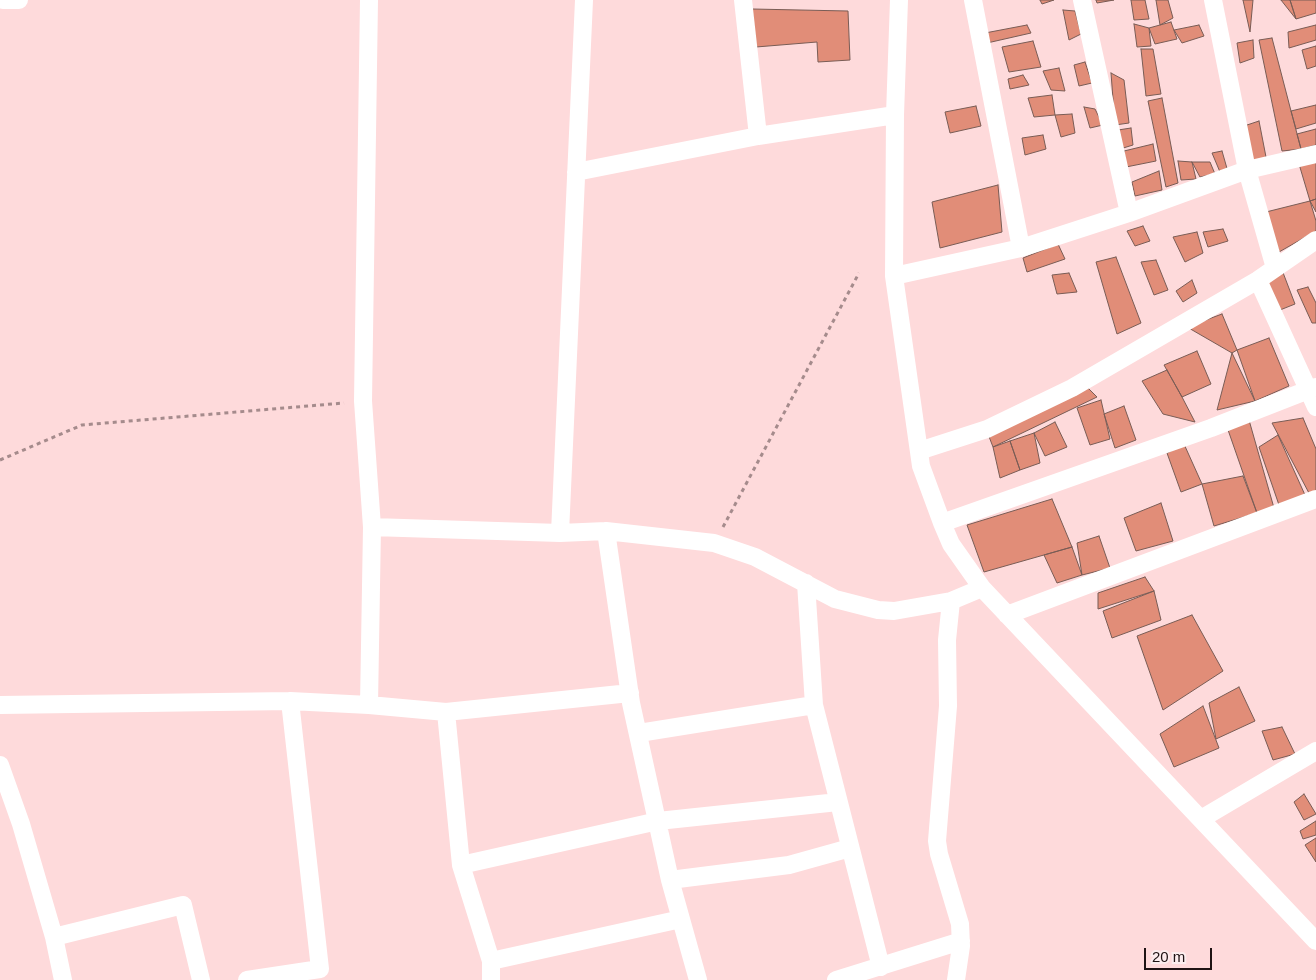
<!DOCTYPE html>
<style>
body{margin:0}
#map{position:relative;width:1316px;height:980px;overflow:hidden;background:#fedadb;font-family:Arial,sans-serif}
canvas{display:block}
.scale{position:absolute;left:1144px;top:948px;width:68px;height:22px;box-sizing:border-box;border:2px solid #1f1314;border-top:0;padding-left:6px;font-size:15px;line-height:18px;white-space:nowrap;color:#1f1314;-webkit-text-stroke:4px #fcedee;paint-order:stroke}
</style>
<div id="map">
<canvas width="1316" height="980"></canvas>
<div class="scale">20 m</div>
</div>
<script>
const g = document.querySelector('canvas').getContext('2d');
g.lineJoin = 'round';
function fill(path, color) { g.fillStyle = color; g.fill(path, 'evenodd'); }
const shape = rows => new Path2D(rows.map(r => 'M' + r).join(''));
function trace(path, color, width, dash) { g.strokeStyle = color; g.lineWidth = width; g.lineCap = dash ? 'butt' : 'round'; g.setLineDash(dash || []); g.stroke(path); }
const building = shape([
 [1040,0,1054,0,1042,4,1040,0],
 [1096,0,1114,0,1097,3,1096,0],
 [1131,0,1145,0,1149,19,1134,20,1131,0],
 [1156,0,1168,0,1173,18,1160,25,1156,0],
 [1243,0,1253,0,1250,32,1243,0],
 [1281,0,1290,0,1296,19,1281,0],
 [1290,0,1316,0,1316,13,1296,19,1290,0],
 [752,9,848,11,850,60,818,62,817,42,756,47,752,9],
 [1063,10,1075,11,1081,34,1069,40,1063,10],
 [1171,22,1177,39,1155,44,1149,28,1171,22],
 [1134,24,1149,28,1151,46,1137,47,1134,24],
 [1027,25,1031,33,987,43,985,33,1027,25],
 [1199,25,1204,36,1182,43,1174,30,1199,25],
 [1316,25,1316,40,1289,48,1288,32,1316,25],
 [1272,38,1291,111,1301,149,1282,151,1259,40,1272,38],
 [1253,40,1254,58,1240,63,1237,43,1253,40],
 [1033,41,1041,67,1009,72,1002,47,1033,41],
 [1316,46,1316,66,1307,69,1302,50,1316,46],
 [1141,49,1153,49,1161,94,1146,96,1141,49],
 [1085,62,1092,83,1079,86,1074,65,1085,62],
 [1059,68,1065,91,1051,90,1043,71,1059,68],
 [1111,73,1124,80,1129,123,1115,125,1111,73],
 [1023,75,1029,85,1010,89,1008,79,1023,75],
 [1052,95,1055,115,1034,117,1028,98,1052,95],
 [1162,98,1178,183,1166,187,1148,101,1162,98],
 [1316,105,1316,123,1296,129,1291,111,1316,105],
 [976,106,981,126,950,133,945,112,976,106],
 [1084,107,1095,109,1103,125,1090,128,1084,107],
 [1072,114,1075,133,1061,137,1055,115,1072,114],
 [1259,121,1266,157,1250,164,1244,126,1259,121],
 [1131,128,1133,145,1120,149,1118,130,1131,128],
 [1316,129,1316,145,1301,149,1297,134,1316,129],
 [1043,135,1046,149,1025,155,1022,138,1043,135],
 [1153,144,1156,161,1126,167,1124,151,1153,144],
 [1222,151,1228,172,1220,172,1212,153,1222,151],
 [1316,160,1316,199,1310,201,1299,164,1316,160],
 [1178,161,1192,162,1196,179,1181,180,1178,161],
 [1192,162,1210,162,1215,174,1200,177,1192,162],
 [1159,171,1162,190,1135,196,1132,182,1159,171],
 [998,185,1002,232,940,248,932,202,998,185],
 [1316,199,1316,212,1310,201,1316,199],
 [1310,201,1316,221,1316,231,1279,252,1266,212,1310,201],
 [1143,226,1150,241,1135,246,1127,231,1143,226],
 [1223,229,1228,241,1208,247,1203,232,1223,229],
 [1197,232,1203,253,1185,262,1173,237,1197,232],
 [1058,244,1065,259,1027,272,1023,258,1058,244],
 [1116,257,1141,323,1117,334,1096,262,1116,257],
 [1156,260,1168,290,1154,295,1141,262,1156,260],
 [1282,270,1295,304,1280,310,1261,278,1282,270],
 [1069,273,1077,292,1057,294,1052,275,1069,273],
 [1192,280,1197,293,1183,302,1176,291,1192,280],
 [1308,287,1316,303,1316,323,1312,323,1297,290,1308,287],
 [1222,314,1237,350,1232,353,1187,327,1222,314],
 [1269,338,1289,386,1255,401,1237,350,1269,338],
 [1197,351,1211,384,1182,397,1164,365,1197,351],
 [1232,353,1255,401,1217,410,1232,353],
 [1167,370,1182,397,1195,422,1163,414,1142,381,1167,370],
 [1087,387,1097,397,993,447,988,434,1087,387],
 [1101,400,1110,439,1090,445,1077,408,1101,400],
 [1124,406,1136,440,1115,448,1104,414,1124,406],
 [1303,418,1316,449,1316,493,1310,495,1272,423,1303,418],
 [1249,420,1274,508,1257,513,1227,427,1249,420],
 [1055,422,1067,447,1045,456,1034,433,1055,422],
 [1034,433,1040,463,1020,470,1010,441,1034,433],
 [1278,435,1305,495,1279,505,1259,447,1278,435],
 [1010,441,1020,470,1000,478,993,447,1010,441],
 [1184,444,1202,484,1181,492,1167,453,1184,444],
 [1243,476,1257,513,1214,526,1202,484,1243,476],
 [1052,499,1072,547,984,572,967,525,1052,499],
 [1161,503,1173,541,1136,551,1124,518,1161,503],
 [1099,536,1110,568,1082,575,1077,543,1099,536],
 [1072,547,1082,575,1057,583,1044,555,1072,547],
 [1145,577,1154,591,1098,609,1098,593,1145,577],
 [1154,591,1161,620,1112,638,1103,611,1154,591],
 [1192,615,1223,671,1163,710,1137,636,1192,615],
 [1239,687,1255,721,1216,739,1209,703,1239,687],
 [1203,706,1219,748,1174,767,1160,734,1203,706],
 [1282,727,1295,754,1273,760,1262,731,1282,727],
 [1304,794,1316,814,1304,820,1294,802,1304,794],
 [1316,821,1316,835,1303,839,1300,831,1316,821],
 [1316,838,1316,862,1305,845,1316,838]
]);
fill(building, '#e18d78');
trace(building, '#795c55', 1);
trace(shape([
 [0,460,82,425,344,403],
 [723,527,859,273]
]), '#a58b8c', 3, [4, 4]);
trace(shape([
 [3,0,19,0],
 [743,0,758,136],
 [899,0,895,115,894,276,921,466,942,523,951,544,982,588,1316,941],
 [973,0,1021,248],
 [1082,0,1129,213],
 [1213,0,1247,170,1275,268],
 [576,172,758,136,895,115],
 [894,276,1021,248,1129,213,1247,170,1316,154],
 [1258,280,1316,407],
 [919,451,987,429,1072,388,1258,280,1316,240],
 [942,523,1211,428,1316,387],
 [372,527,560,533,606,531,714,543,755,557,835,599,878,610,894,611,951,601,982,588],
 [606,531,631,703,670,880,698,980],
 [560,533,584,0],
 [806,583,814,705,881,967],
 [951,601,947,640,948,706,937,841,939,854,960,924,961,946,956,980],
 [1007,615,1316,499],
 [0,705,290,701,369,705,446,712,630,693],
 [369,705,372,527,363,401,369,0],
 [446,712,461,865,491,961,491,980],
 [639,733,814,705],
 [0,765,21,824,54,937,63,980],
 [1201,819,1316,751],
 [461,865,658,821,838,802],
 [670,880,789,865,850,848],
 [54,937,183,905,201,980],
 [491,961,681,919],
 [247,980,320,969,290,701],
 [836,980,961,941]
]), '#fff', 18);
</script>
